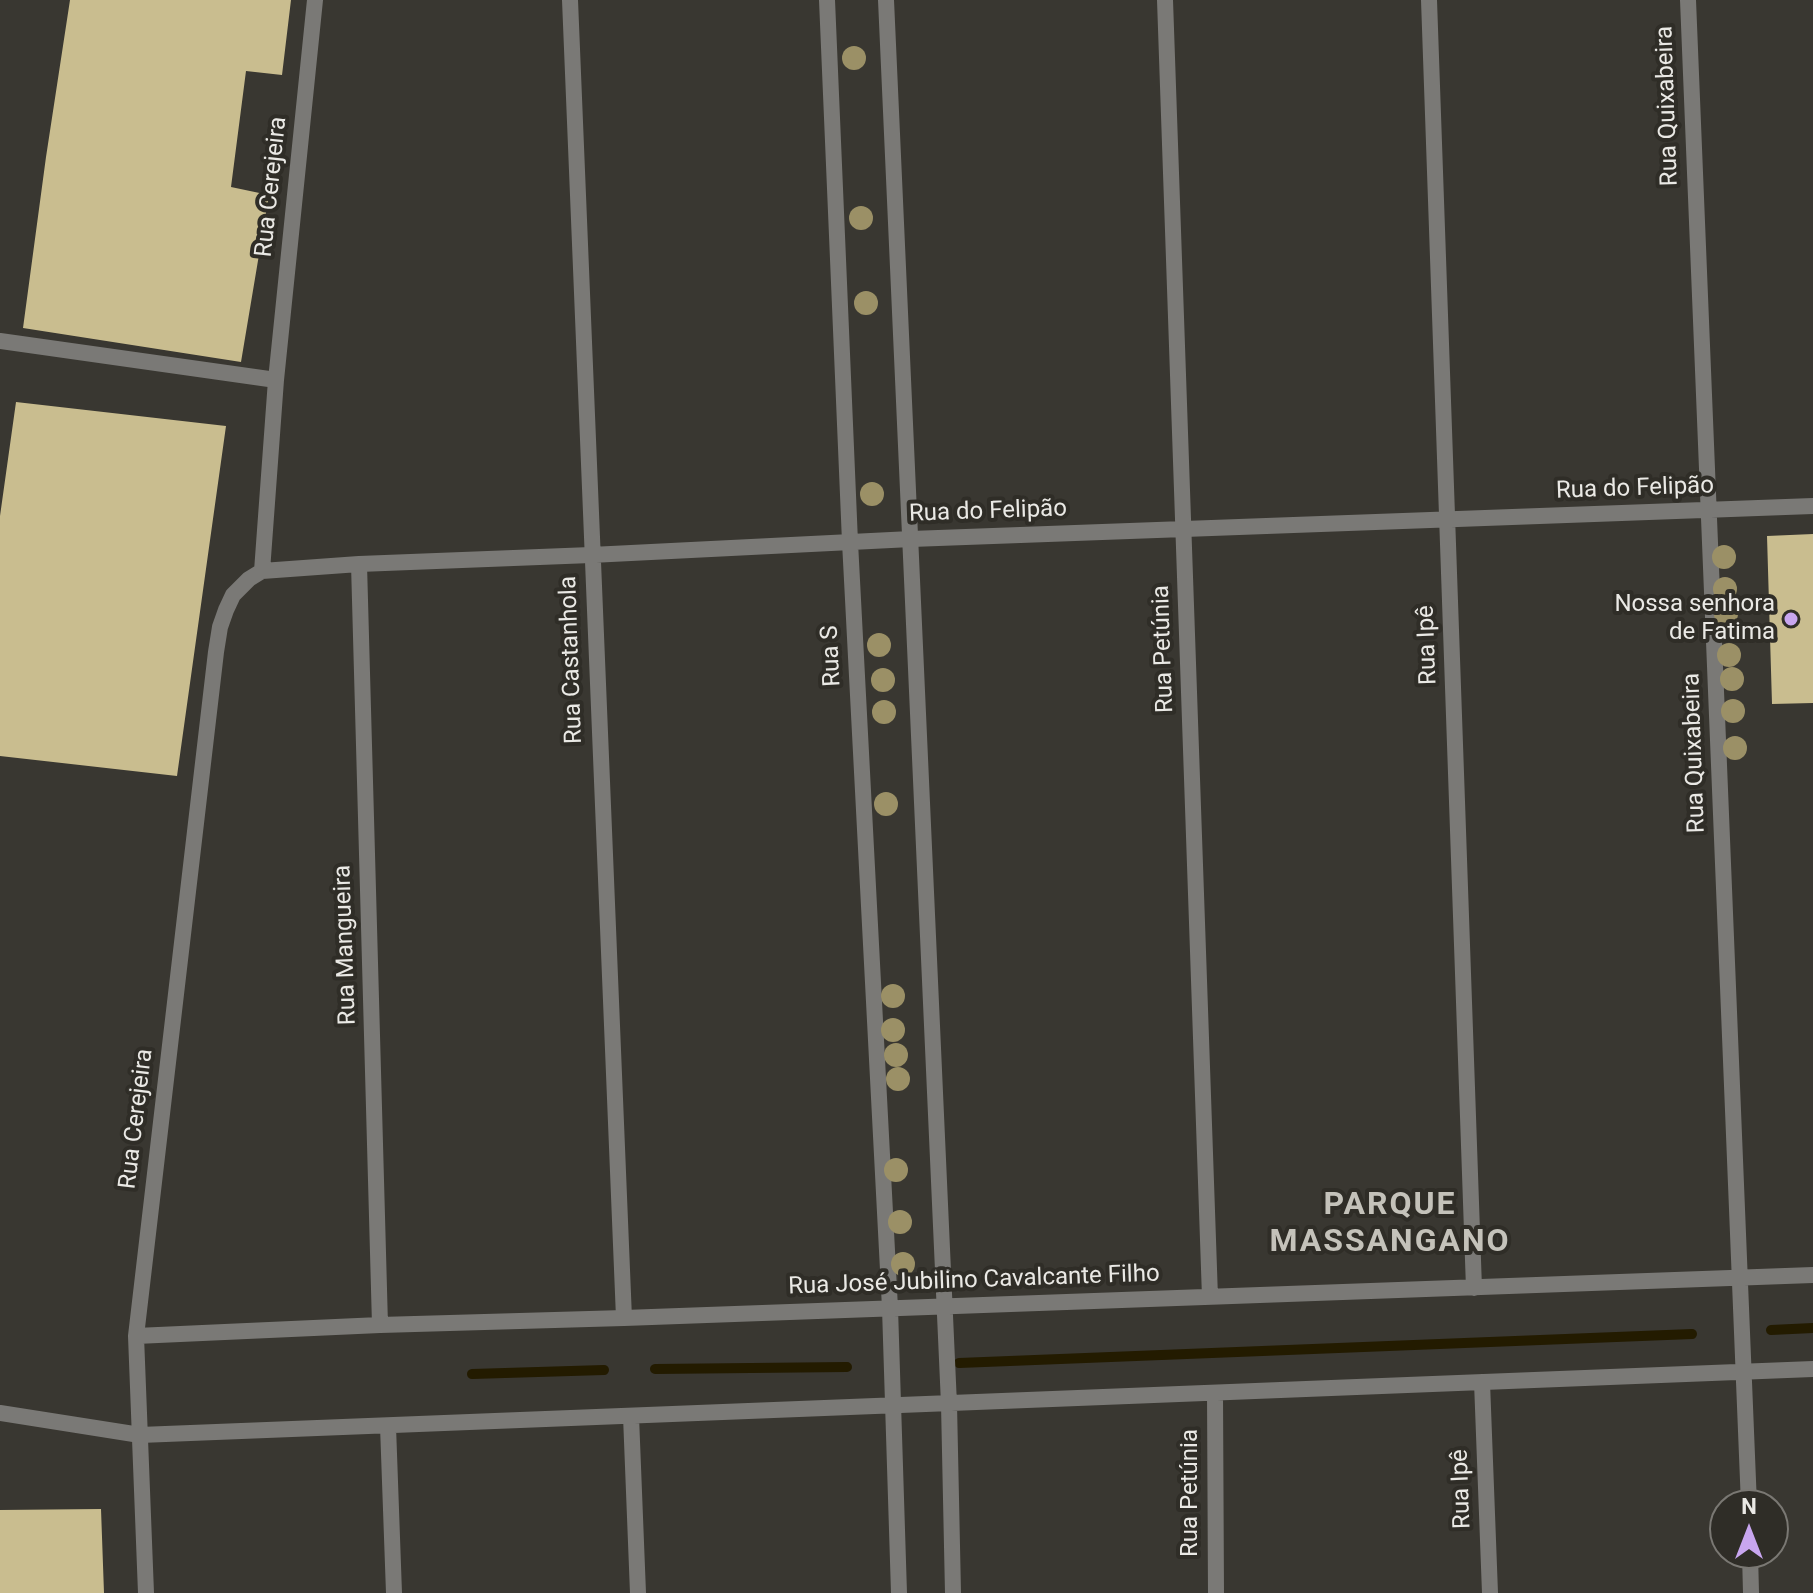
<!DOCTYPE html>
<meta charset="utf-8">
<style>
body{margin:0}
#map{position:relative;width:1813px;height:1593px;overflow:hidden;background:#393731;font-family:Roboto,sans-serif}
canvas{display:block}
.north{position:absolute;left:1709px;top:1489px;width:80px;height:80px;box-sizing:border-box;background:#2f2d27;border:2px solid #7a7873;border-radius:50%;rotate:0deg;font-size:22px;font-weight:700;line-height:32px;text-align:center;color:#eae9e5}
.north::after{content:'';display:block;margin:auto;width:28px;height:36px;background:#c8a6ef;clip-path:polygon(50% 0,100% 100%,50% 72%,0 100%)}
</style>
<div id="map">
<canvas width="1813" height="1593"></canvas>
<div class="north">N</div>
</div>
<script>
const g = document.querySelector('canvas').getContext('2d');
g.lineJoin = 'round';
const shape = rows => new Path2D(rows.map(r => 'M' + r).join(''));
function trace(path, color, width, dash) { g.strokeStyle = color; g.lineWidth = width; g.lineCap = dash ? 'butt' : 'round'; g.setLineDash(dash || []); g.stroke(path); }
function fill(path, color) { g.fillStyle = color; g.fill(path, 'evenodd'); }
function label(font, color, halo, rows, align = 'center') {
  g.font = font + ' Roboto,sans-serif'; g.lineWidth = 8; g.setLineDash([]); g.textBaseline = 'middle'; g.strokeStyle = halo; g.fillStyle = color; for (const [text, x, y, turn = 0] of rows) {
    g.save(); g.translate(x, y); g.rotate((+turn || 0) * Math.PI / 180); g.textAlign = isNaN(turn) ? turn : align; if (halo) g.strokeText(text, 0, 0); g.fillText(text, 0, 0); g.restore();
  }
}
trace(shape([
 [1771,1330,1813,1328],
 [959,1363,1692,1334],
 [655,1369,847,1367],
 [472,1374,604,1370]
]), '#231b00', 10);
fill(shape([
 [70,0,291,0,282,75,246,71,231,187,269,195,241,362,23,328,46,157],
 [16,402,226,426,177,776,0,756,0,516],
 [1813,534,1813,703,1772,704,1767,536],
 [101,1509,104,1593,0,1593,0,1510]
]), '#c9bd8f');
trace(shape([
 [570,0,624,1318],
 [827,0,850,542,890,1308,899,1593],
 [886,0,949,1404,953,1593],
 [1165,0,1210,1297],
 [1429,0,1474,1288],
 [1688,0,1749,1505],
 [0,341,276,380],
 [359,564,380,1325],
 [262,571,276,380,315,0],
 [136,1336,380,1325,624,1318,1813,1275],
 [1482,1382,1490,1593],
 [1215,1393,1216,1593],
 [0,1413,140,1435,1813,1369],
 [631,1416,638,1593],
 [388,1426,394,1593],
 [1750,1553,1751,1593],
 [146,1593,136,1336,216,652,220,627,226,610,233,595,249,579,262,571,359,564,591,555,911,539,1813,506]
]), '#7a7976', 16);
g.fillStyle = '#9b9066';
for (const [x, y] of [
 [854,58],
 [861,218],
 [866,303],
 [872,494],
 [1724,557],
 [1725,589],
 [1726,614],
 [879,645],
 [1729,655],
 [1732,679],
 [883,680],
 [1733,711],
 [884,712],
 [1735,748],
 [886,804],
 [893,996],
 [893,1030],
 [896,1055],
 [898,1079],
 [896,1170],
 [900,1222],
 [903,1264]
]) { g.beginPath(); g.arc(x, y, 12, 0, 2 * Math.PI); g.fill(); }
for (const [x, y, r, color] of [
 [1791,619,8,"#c8a6ef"]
]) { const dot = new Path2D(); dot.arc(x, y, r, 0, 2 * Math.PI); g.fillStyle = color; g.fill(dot); trace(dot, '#2f2d27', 3); }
label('24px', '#eae9e5', '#2f2d27', [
 ["Rua Quixabeira",1668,106,-92],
 ["Rua Cerejeira",272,187,-84],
 ["Rua do Felipão",1635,489,-2],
 ["Rua do Felipão",988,512,-2],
 ["Rua Ipê",1428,645,-92],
 ["Rua Petúnia",1164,649,-92],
 ["Rua S",832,656,-93],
 ["Rua Castanhola",572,660,-92],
 ["Rua Quixabeira",1695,753,-92],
 ["Rua Mangueira",346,945,-92],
 ["Rua Cerejeira",137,1119,-83],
 ["Rua José Jubilino Cavalcante Filho",974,1281,-2],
 ["Rua Ipê",1462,1489,-92],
 ["Rua Petúnia",1191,1493,-90]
]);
label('24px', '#eae9e5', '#2f2d27', [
 ["Nossa senhora",1775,605],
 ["de Fatima",1775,633]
], 'right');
g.letterSpacing = '2px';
label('bold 32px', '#c4c2ba', '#2f2d27', [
 ["PARQUE",1390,1206],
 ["MASSANGANO",1390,1243]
]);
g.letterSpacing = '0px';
</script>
